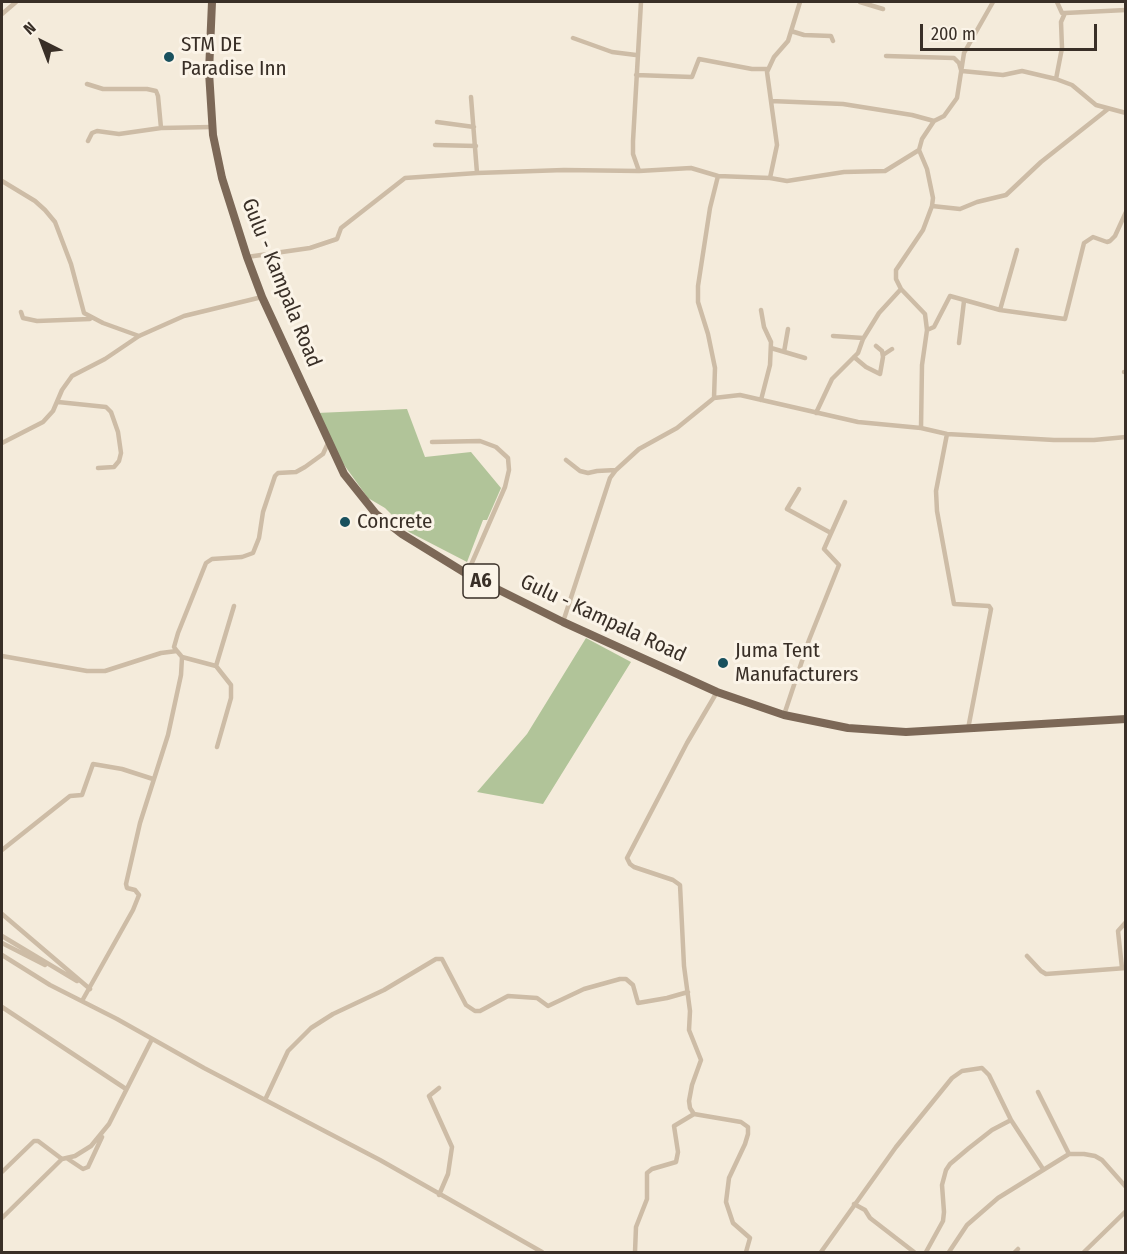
<!DOCTYPE html>
<style>
body{margin:0}
#map{position:relative;width:1127px;height:1254px;overflow:hidden;background:#f4ebdb;font-family:"Fira Sans Condensed",sans-serif}
canvas{display:block}
.frame{position:absolute;inset:0;border:3px solid #392f27;pointer-events:none}
.north{position:absolute;left:12px;top:12px;width:60px;height:60px;-webkit-text-stroke:4px #fbf4e8;paint-order:stroke;rotate:318deg;font-size:16px;font-weight:700;line-height:24px;text-align:center;color:#392f27}
.north::after{content:'';display:block;margin:auto;width:21px;height:27px;background:#392f27;clip-path:polygon(50% 0,100% 100%,50% 72%,0 100%)}
.scale{position:absolute;left:920px;top:24px;width:177px;height:27px;box-sizing:border-box;border:3px solid #392f27;border-top:0;padding-left:8px;font-size:18px;line-height:21px;white-space:nowrap;color:#392f27;-webkit-text-stroke:4px #fbf4e8;paint-order:stroke}
</style>
<div id="map">
<canvas width="1127" height="1254"></canvas>
<div class="frame"></div>
<div class="north">N</div>
<div class="scale">200 m</div>
</div>
<script>
const g = document.querySelector('canvas').getContext('2d');
g.lineJoin = 'round';
function fill(path, color) { g.fillStyle = color; g.fill(path, 'evenodd'); }
const shape = rows => new Path2D(rows.map(r => 'M' + r).join(''));
function trace(path, color, width, dash) { g.strokeStyle = color; g.lineWidth = width; g.lineCap = dash ? 'butt' : 'round'; g.setLineDash(dash || []); g.stroke(path); }
function label(font, color, halo, rows, align = 'center') {
  g.font = font + ' "Fira Sans Condensed",sans-serif'; g.lineWidth = 6; g.setLineDash([]); g.textBaseline = 'middle'; g.strokeStyle = halo; g.fillStyle = color; for (const [text, x, y, turn = 0] of rows) {
    g.save(); g.translate(x, y); g.rotate((+turn || 0) * Math.PI / 180); g.textAlign = isNaN(turn) ? turn : align; if (halo) g.strokeText(text, 0, 0); g.fillText(text, 0, 0); g.restore();
  }
}
fill(shape([
 [407,409,425,457,471,452,501,488,487,520,483,520,467,562,409,532,385,508,368,498,342,462,317,413],
 [586,638,631,662,543,804,477,792,527,734]
]), '#b1c499');
trace(shape([
 [641,2,633,141,633,154,639,171,691,168,718,176,770,178,787,181,844,172,885,171,919,150],
 [860,2,883,9],
 [1057,2,1062,13,1065,13],
 [2,14,16,2],
 [791,31,804,35,831,36,833,41],
 [573,38,612,52,636,55],
 [886,56,954,58,959,63,961,70],
 [962,71,1003,75,1022,71,1056,79,1072,85,1096,105,1126,113],
 [636,75,692,77,699,59,752,69,767,69],
 [1056,79,1062,48,1061,22,1065,13,1126,10],
 [87,84,103,89,147,89,156,91,158,96,161,128],
 [471,97,477,173],
 [771,101,843,104,912,115,934,121],
 [437,122,474,127],
 [88,141,92,133,97,131,119,134,161,128,212,127],
 [435,145,476,146],
 [770,178,777,145,767,72,774,57,788,41,800,2],
 [2,181,35,201,45,210,55,222,71,264,84,313,103,323,139,336],
 [932,206,960,209,977,202,1006,195,1041,162,1108,109],
 [247,257,310,248,337,239,341,228,405,178,477,173,564,170,639,171],
 [1000,310,1065,319,1084,243,1093,237,1107,242,1110,241,1115,236,1126,212],
 [21,312,23,318,37,321,90,319],
 [927,330,934,327,950,296,1000,310,1017,250],
 [833,336,863,338],
 [959,343,964,301],
 [771,348,805,358],
 [784,352,788,329],
 [883,355,892,349],
 [854,357,866,367,880,374,883,357,882,351,876,346],
 [1124,372,1126,372],
 [714,398,715,368,708,334,698,302,698,286,710,208,718,176],
 [761,400,770,365,771,342,764,327,761,310],
 [58,402,106,407,111,412,118,432,121,453,119,461,114,467,98,468],
 [816,413,832,379,858,353,863,339,879,313,901,289],
 [921,428,922,365,927,330,925,314,901,289,896,279,896,270,923,230,932,206,933,198,927,169,919,150,922,139,934,121,944,116,957,98,964,53,993,2],
 [947,434,936,491,937,511,954,604,989,606,991,609,968,729],
 [432,442,480,441,496,447,508,458,509,470,505,487,467,574],
 [2,443,43,422,53,411,62,390,72,376,105,359,139,336,184,316,262,297],
 [566,460,580,471,588,473,597,471,616,470],
 [799,489,787,509,831,533],
 [563,622,610,478,616,470,639,449,677,428,714,398,740,395,858,422,921,428,947,434,1054,440,1094,440,1126,437],
 [177,651,174,647,178,633,206,563,212,559,242,557,253,553,259,538,263,512,275,476,278,473,296,472,305,467,323,454,328,443],
 [2,656,87,671,105,671,161,653,177,651,182,657,181,675,168,735,140,823,126,884,127,888,135,890,139,895,133,910,82,1001],
 [182,657,216,666,231,685,231,698,217,747],
 [216,666,234,606],
 [784,715,809,640,839,565,824,549,845,502],
 [2,850,70,796,82,795,93,764,122,769,153,779],
 [2,914,90,989],
 [2,936,77,981],
 [2,943,45,965],
 [2,955,50,985,117,1019,204,1068,380,1160,542,1252],
 [1027,956,1041,971,1046,974,1126,968],
 [1122,968,1118,931,1126,922],
 [2,1007,126,1089],
 [439,1088,429,1096,452,1147,448,1174,439,1195],
 [1038,1092,1069,1154],
 [265,1100,288,1051,311,1028,333,1014,384,990,436,959,442,959,466,1005,475,1011,480,1011,508,996,537,998,548,1006,584,989,620,979,626,979,633,985,638,1003,667,998,688,992],
 [694,1114,690,1108,689,1101,692,1085,701,1060,689,1030,690,1011,684,966,680,885,673,880,634,867,630,864,627,858,687,743,717,692],
 [68,1159,83,1169,88,1167,102,1137],
 [2,1172,34,1141,38,1141,62,1159,75,1156,91,1146,109,1124,152,1039],
 [854,1204,865,1210,870,1218,914,1252],
 [2,1218,62,1159],
 [635,1252,636,1227,647,1199,647,1173,652,1169,676,1162,678,1152,674,1126,694,1114,741,1122,748,1127,748,1134,745,1144,729,1178,726,1202,733,1223,750,1238,746,1252],
 [821,1252,896,1147,952,1078,962,1071,982,1068,989,1075,1011,1120,1043,1169],
 [926,1252,943,1221,944,1212,942,1185,946,1170,950,1164,969,1148,992,1130,1011,1120],
 [949,1252,967,1225,998,1198,1069,1154,1084,1154,1095,1156,1102,1160,1126,1187],
 [1015,1252,1018,1249],
 [1084,1252,1126,1211]
]), '#cdbca6', 4.5);
trace(shape([
 [212,2,209,72,213,135,222,178,247,257,262,297,344,474,376,514,402,534,467,574,563,622,717,692,784,715,848,728,906,732,1126,719]
]), '#7c6857', 8);
for (const [x, y, r, color] of [
 [169,57,6,"#19515e"],
 [345,522,6,"#19515e"],
 [723,663,6,"#19515e"]
]) { const dot = new Path2D(); dot.arc(x, y, r, 0, 2 * Math.PI); g.fillStyle = color; g.fill(dot); trace(dot, '#fbf4e8', 2); }
for (const [x, y, w] of [
 [481,581,36]
]) { const box = new Path2D(); box.roundRect(x - w / 2, y - 17, w, 34, 4.5); g.fillStyle = '#fbf4e8'; g.fill(box); trace(box, '#392f27', 1.5); }
label('bold 20px', '#392f27', null, [
 ["A6",481,581]
]);
label('21px', '#392f27', '#fbf4e8', [
 ["STM DE",181,45],
 ["Paradise Inn",181,69],
 ["Concrete",357,522],
 ["Juma Tent",735,651],
 ["Manufacturers",735,675]
], 'left');
label('21px', '#392f27', '#fbf4e8', [
 ["Gulu - Kampala Road",281,283,68],
 ["Gulu - Kampala Road",603,619,25]
]);
</script>
